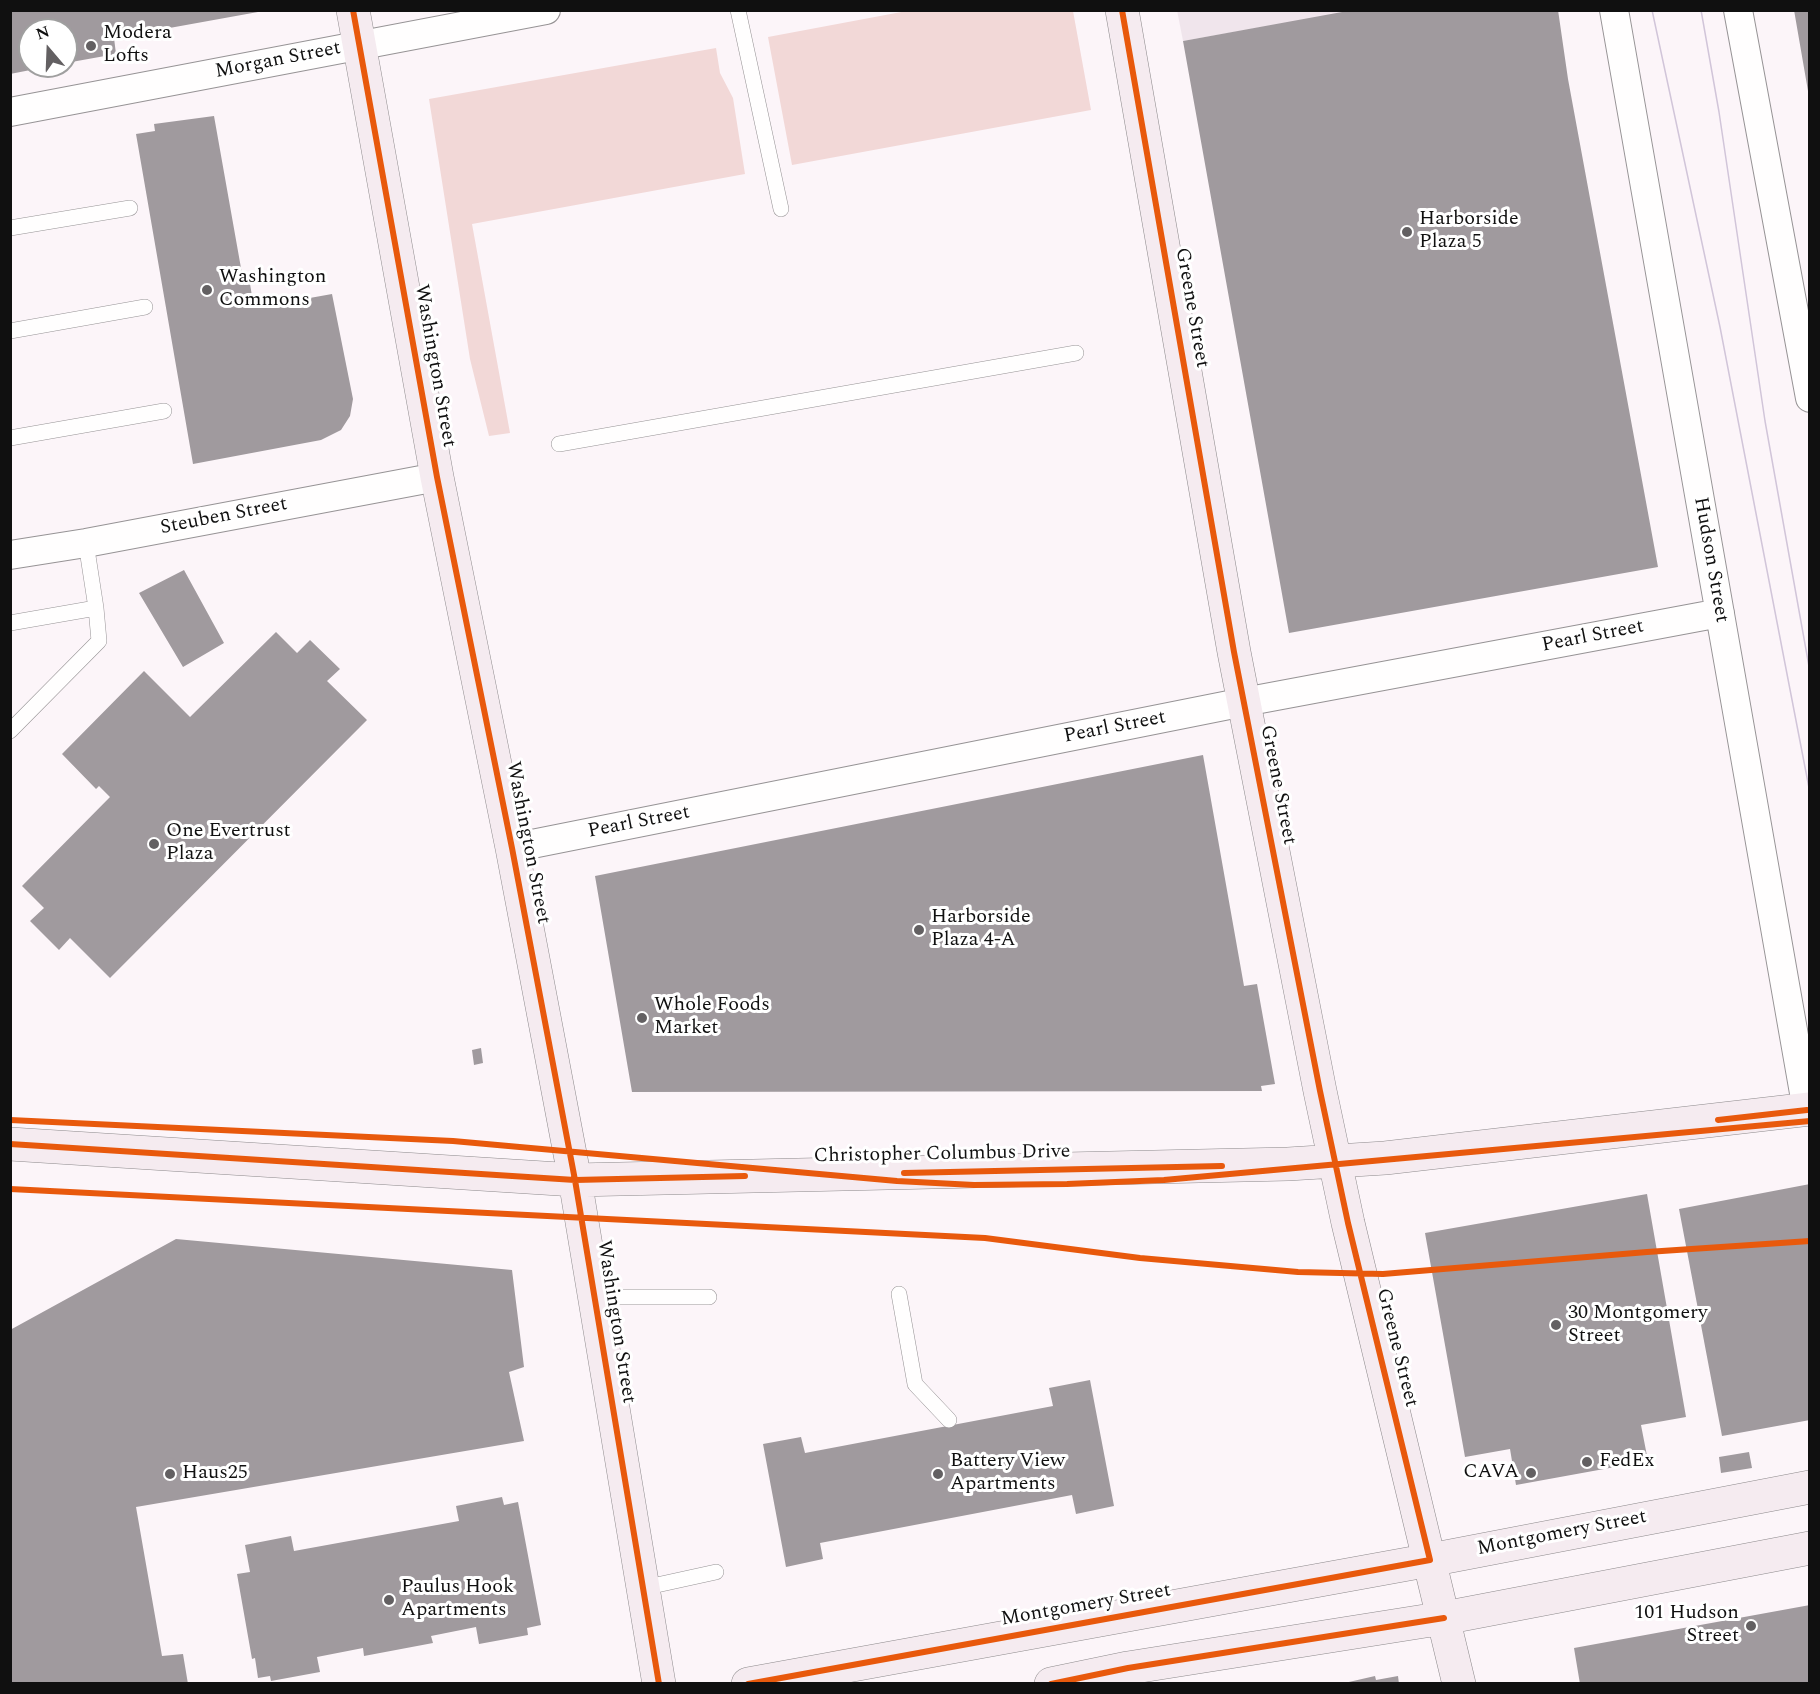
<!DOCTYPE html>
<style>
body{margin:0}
#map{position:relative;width:1820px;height:1694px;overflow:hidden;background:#fcf5f9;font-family:Spectral,serif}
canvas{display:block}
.frame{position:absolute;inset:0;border:12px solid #101010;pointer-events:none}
.north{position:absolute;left:18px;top:18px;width:60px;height:60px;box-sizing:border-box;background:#fff;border:2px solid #9f9f9f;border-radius:50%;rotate:341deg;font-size:16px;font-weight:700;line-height:24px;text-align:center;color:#101010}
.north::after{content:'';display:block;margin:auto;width:21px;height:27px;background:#636062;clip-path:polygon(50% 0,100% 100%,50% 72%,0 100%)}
</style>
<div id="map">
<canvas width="1820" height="1694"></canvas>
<div class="frame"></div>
<div class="north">N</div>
</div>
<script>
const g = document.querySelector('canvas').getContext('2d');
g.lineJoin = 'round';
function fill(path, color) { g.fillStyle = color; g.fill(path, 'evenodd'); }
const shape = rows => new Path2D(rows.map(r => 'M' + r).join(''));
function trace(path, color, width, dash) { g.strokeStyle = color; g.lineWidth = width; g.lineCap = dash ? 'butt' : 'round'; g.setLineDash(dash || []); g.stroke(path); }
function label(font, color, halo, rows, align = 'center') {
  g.font = font + ' Spectral,serif'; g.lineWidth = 6; g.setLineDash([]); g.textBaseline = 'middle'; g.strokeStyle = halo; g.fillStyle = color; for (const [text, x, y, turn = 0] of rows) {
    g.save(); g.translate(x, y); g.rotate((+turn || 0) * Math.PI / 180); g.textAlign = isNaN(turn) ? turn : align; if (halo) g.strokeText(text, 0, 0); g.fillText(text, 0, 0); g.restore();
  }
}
fill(shape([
 [912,10,1073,11,1091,110,792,165,768,37],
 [716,48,720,73,733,98,745,174,472,224,510,433,489,436,470,359,429,99]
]), '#f2d8d7');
fill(shape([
 [1177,10,1353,11,1183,41]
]), '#f0e5ec');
fill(shape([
 [10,10,258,10,258,12,114,38,116,54,66,63,66,30,30,30,30,66,46,67,10,74],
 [1353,10,1558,10,1568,79,1658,567,1289,633,1183,41],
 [1794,10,1810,10,1810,91,1808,91],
 [214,116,244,285,250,284,254,308,332,294,353,399,350,416,341,430,321,440,193,464,136,134,155,131,154,124],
 [184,570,224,643,183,667,139,593],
 [276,632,297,653,310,640,340,669,327,681,367,720,110,978,70,938,59,950,30,921,44,908,22,886,110,797,99,786,96,789,62,754,144,671,190,717],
 [1203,755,1244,986,1257,984,1275,1084,1261,1086,1262,1091,632,1092,595,876],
 [481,1048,483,1063,474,1065,472,1050],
 [1810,1184,1810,1420,1722,1436,1679,1209],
 [1647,1194,1686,1417,1641,1425,1648,1461,1516,1485,1510,1449,1465,1457,1425,1233],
 [176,1239,512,1270,524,1367,509,1372,524,1441,136,1507,162,1656,183,1654,188,1684,10,1684,10,1330],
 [1090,1380,1114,1506,1076,1514,1072,1495,820,1543,823,1559,786,1567,763,1444,801,1437,805,1453,1053,1406,1049,1388],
 [1749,1452,1752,1468,1721,1473,1719,1457],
 [502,1497,504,1505,518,1502,541,1625,527,1628,528,1635,479,1644,476,1627,431,1636,433,1643,364,1656,363,1648,317,1657,320,1672,271,1681,270,1676,258,1678,255,1658,252,1659,237,1574,250,1572,245,1545,291,1536,294,1551,459,1521,456,1506],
 [1810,1605,1810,1684,1580,1684,1574,1648],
 [1375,1676,1376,1680,1398,1676,1399,1684,1340,1684]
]), '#a09a9e');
const lane = shape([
 [738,10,781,209],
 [10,228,130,208],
 [10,331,145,307],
 [10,438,164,411],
 [559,444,1076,353],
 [10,623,96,608,86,543],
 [10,731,99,641,96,608],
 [899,1294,915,1384,949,1420],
 [594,1297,709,1297],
 [643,1588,716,1572]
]);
const street = shape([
 [1614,10,1807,1110],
 [1738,10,1810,398],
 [10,112,546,10],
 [10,555,86,543,437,477],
 [512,848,1244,702,1720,613]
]);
const secondary = shape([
 [353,10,437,477,512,848,575,1180,659,1684],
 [1122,10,1234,652,1320,1091,1348,1223,1459,1684],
 [10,1144,575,1180,1288,1164,1385,1158,1810,1109],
 [748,1684,1430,1560,1810,1487],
 [1051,1684,1128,1668,1444,1618,1810,1548]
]);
trace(lane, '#969395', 16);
trace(street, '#969395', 30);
trace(secondary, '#8d8a8c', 34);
trace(lane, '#fffefe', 15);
trace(street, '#fffefe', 28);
trace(secondary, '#f5ebf0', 33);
trace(shape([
 [1652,10,1720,327,1810,793],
 [1701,10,1719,112,1765,421,1810,672]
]), '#d1c5d9', 1.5);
trace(shape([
 [353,10,437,477,512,848,575,1180,659,1684],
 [10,1120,453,1141,897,1181,974,1185,1067,1184,1164,1180,1810,1121],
 [1718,1120,1807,1110],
 [10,1144,575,1180,745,1176],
 [904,1173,1222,1166],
 [10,1189,985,1238,1140,1258,1298,1272,1383,1274,1647,1252,1810,1241],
 [748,1684,1430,1560,1348,1223,1320,1091,1234,652,1122,10],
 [1051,1684,1128,1668,1444,1618]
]), '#e8590c', 6);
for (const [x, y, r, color] of [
 [91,46,6,"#636062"],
 [1407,232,6,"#636062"],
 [207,290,6,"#636062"],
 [154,844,6,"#636062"],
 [919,930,6,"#636062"],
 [642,1018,6,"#636062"],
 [1556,1325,6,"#636062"],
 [1587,1462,6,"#636062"],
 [1531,1473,6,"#636062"],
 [170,1474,6,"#636062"],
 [938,1474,6,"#636062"],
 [389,1600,6,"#636062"],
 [1751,1626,6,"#636062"]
]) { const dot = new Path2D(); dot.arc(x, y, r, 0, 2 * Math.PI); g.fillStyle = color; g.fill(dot); trace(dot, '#fff', 2); }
label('20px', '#101010', '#fff', [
 ["Modera",103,34],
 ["Lofts",103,57],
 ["Harborside",1419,220],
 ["Plaza 5",1419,243],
 ["Washington",219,278],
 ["Commons",219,301],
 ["One Evertrust",166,832],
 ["Plaza",166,855],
 ["Harborside",931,918],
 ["Plaza 4-A",931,941],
 ["Whole Foods",654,1006],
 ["Market",654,1029],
 ["30 Montgomery",1568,1314],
 ["Street",1568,1337],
 ["Battery View",950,1462],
 ["Apartments",950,1485],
 ["FedEx",1599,1462],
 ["CAVA",1519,1473,"right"],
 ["Haus25",182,1474],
 ["Paulus Hook",401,1588],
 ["Apartments",401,1611],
 ["101 Hudson",1739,1614,"right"],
 ["Street",1739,1637,"right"]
], 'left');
label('20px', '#101010', '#fff', [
 ["Morgan Street",278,61,-11],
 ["Greene Street",1191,308,80],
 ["Washington Street",434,366,80],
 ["Steuben Street",224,517,-11],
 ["Hudson Street",1710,560,80],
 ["Pearl Street",1593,637,-11],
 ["Pearl Street",1115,728,-11],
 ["Greene Street",1277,785,79],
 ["Pearl Street",639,823,-11],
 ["Washington Street",527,843,79],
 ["Christopher Columbus Drive",942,1155,-1],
 ["Washington Street",615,1322,81],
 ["Greene Street",1396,1348,76],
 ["Montgomery Street",1562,1534,-11],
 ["Montgomery Street",1086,1606,-10]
]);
</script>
